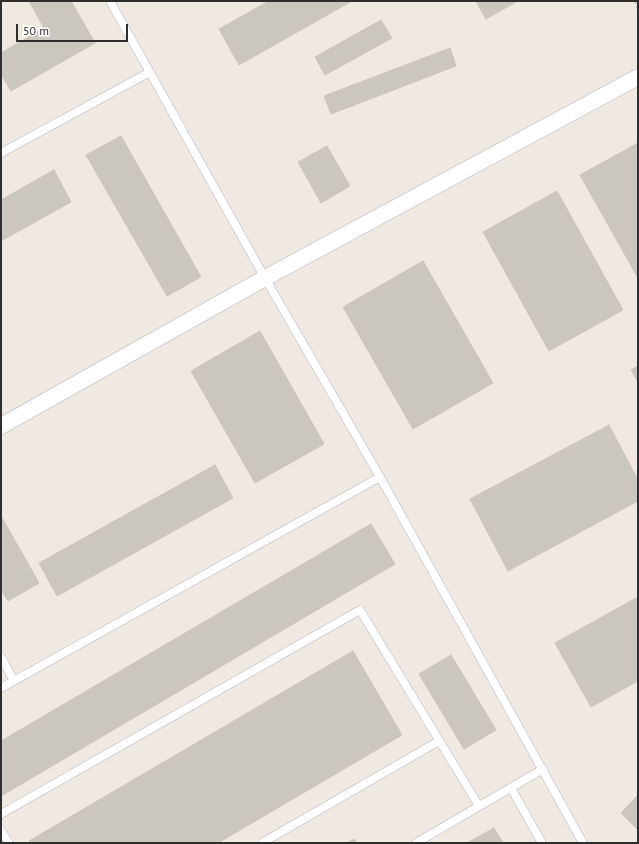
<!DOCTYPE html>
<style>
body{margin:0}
#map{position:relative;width:639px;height:844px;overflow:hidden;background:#efe9e1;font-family:"PT Sans",sans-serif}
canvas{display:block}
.frame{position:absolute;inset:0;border:2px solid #2e2e2e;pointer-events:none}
.scale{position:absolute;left:16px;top:24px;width:112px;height:18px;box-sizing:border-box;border:2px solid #2e2e2e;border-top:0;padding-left:5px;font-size:12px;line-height:14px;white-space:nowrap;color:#2e2e2e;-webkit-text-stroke:3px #fff;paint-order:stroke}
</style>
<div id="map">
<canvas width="639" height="844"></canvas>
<div class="frame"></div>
<div class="scale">50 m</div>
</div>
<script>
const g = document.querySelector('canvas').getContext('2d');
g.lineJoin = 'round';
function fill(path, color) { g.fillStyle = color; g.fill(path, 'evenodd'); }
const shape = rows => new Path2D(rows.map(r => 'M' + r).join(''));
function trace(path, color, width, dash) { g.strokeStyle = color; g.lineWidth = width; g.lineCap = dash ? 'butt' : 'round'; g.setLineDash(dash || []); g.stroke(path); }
const building = shape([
 [29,1,71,1,95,43,11,91,1,74,1,53,44,28,29,1],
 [269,1,352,1,239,65,219,29,269,1],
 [476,1,518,1,486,19,476,1],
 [381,20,392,38,325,75,315,57,381,20],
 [450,48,456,66,331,114,324,96,450,48],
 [121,136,201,277,167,296,86,155,121,136],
 [638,143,638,278,580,175,638,143],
 [327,146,350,186,321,203,298,162,327,146],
 [54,170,71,202,1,241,1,200,54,170],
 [557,191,623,310,549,351,483,232,557,191],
 [423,261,493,383,413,429,343,307,423,261],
 [260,331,324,444,255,483,191,371,260,331],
 [638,366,638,382,631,370,638,366],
 [609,425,638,480,638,501,508,571,470,499,609,425],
 [215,465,233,498,57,596,39,563,215,465],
 [1,516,39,583,8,601,1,589,1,516],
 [371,524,395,564,1,796,1,741,371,524],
 [638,597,638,681,591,707,555,643,638,597],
 [353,651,402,735,218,843,30,843,29,841,353,651],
 [451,655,496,730,464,749,419,674,451,655],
 [638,795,638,830,621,813,638,795],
 [494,828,503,843,467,843,494,828],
 [354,839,357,843,347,843,354,839]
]);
fill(building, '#cbc7bf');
trace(building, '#cbc5ba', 1);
const service = shape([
 [110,1,265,278,380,477,583,843],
 [1,153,150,72],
 [1,657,14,681],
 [1,688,380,477],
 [511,788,542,843],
 [1,814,360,610,479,806],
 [1,830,9,843],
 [262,843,439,741],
 [416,843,543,769]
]);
const minor = shape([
 [1,426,265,278,638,77]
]);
trace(service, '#b4b7c1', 9);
trace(minor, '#b4b7c1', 17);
trace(shape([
 [635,1,638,9]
]), '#c9c9c9', 2.5, [3, 2]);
trace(service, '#fff', 8);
trace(minor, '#fff', 16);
</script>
